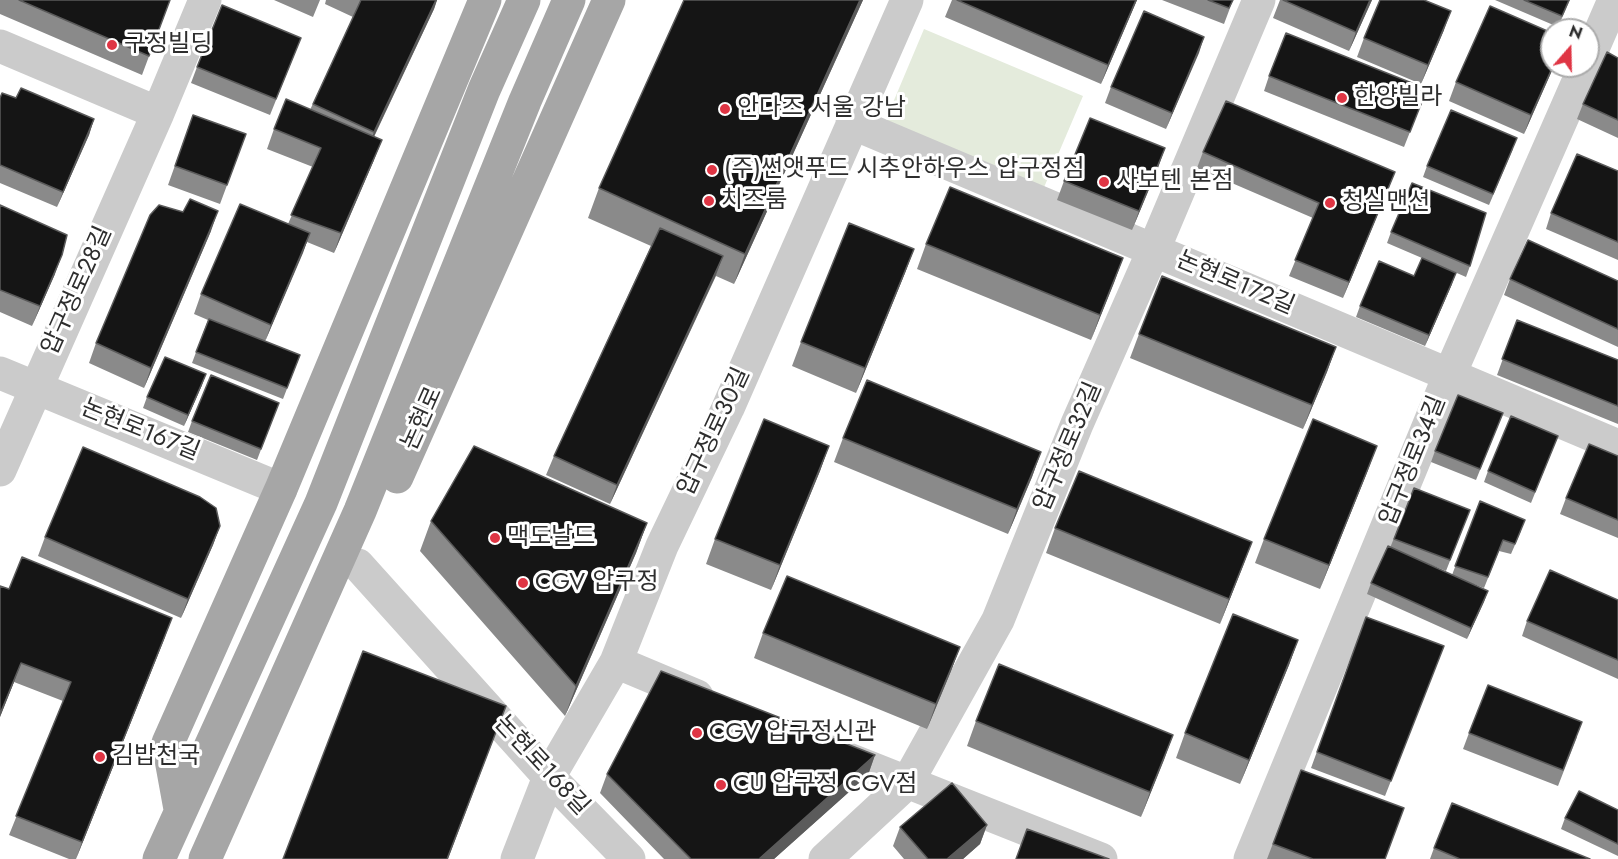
<!DOCTYPE html>
<meta charset="utf-8">
<style>
body{margin:0}
#map{position:relative;width:1618px;height:859px;overflow:hidden;background:#fff;font-family:Jost,sans-serif}
canvas{display:block}
.north{position:absolute;left:1540px;top:18px;width:60px;height:60px;box-sizing:border-box;background:#fff;border:2px solid #ababab;border-radius:50%;rotate:20deg;font-size:16px;font-weight:700;line-height:24px;text-align:center;color:#2e2e2e}
.north::after{content:'';display:block;margin:auto;width:21px;height:27px;background:#df3544;clip-path:polygon(50% 0,100% 100%,50% 72%,0 100%)}
</style>
<div id="map">
<canvas width="1618" height="859"></canvas>
<div class="north">N</div>
</div>
<script>
const g = document.querySelector('canvas').getContext('2d');
g.lineJoin = 'round';
function fill(path, color) { g.fillStyle = color; g.fill(path, 'evenodd'); }
const shape = rows => new Path2D(rows.map(r => 'M' + r).join(''));
function trace(path, color, width, dash) { g.strokeStyle = color; g.lineWidth = width; g.lineCap = dash ? 'butt' : 'round'; g.setLineDash(dash || []); g.stroke(path); }
function label(font, color, halo, rows, align = 'center') {
  g.font = font + ' Jost,"Noto Sans KR",sans-serif'; g.lineWidth = 6; g.setLineDash([]); g.textBaseline = 'middle'; g.strokeStyle = halo; g.fillStyle = color; for (const [text, x, y, turn = 0] of rows) {
    g.save(); g.translate(x, y); g.rotate((+turn || 0) * Math.PI / 180); g.textAlign = isNaN(turn) ? turn : align; if (halo) g.strokeText(text, 0, 0); g.fillText(text, 0, 0); g.restore();
  }
}
fill(shape([
 [924,29,1083,96,1042,192,884,124]
]), '#e4ebdc');
trace(shape([
 [0,46,158,113],
 [1588,60,1614,0],
 [852,123,1618,446],
 [0,373,281,489],
 [0,470,158,113,205,0],
 [358,565,549,777,629,859],
 [616,662,697,696],
 [831,752,1101,859],
 [517,859,549,777,616,662,662,546,728,408,907,0],
 [825,859,907,783,998,620,1077,424,1154,249,1259,0],
 [1250,859,1449,376,1585,66]
]), '#cbcbcb', 33);
trace(shape([
 [397,477,609,0],
 [180,809,168,743,281,489,485,0],
 [159,859,321,503,484,90,524,0],
 [205,859,360,511,525,101,569,0]
]), '#a6a6a6', 33);
fill(shape([
 [0,0,170,0,142,75,0,14],
 [274,0,320,0,313,17],
 [326,0,437,0,434,9,374,137,374,160,334,253,307,242,265,341,300,355,283,399,192,363,208,320,194,314,201,294,288,224,313,167,267,149,274,129,310,110,353,17,325,4],
 [684,0,863,0,734,284,716,276,610,504,546,475,554,456,651,246,588,218,599,188],
 [952,0,1137,0,1101,84,945,17],
 [1162,0,1233,0,1224,24],
 [1280,0,1372,0,1349,51,1273,18],
 [1495,0,1570,0,1558,27],
 [1444,30,1421,84,1357,57,1364,38],
 [1204,37,1166,129,1105,103,1111,87],
 [301,38,270,115,191,83,197,67],
 [1618,58,1618,138,1577,119,1583,104],
 [1554,66,1524,134,1449,101,1456,82],
 [1269,76,1427,89,1404,147,1264,91],
 [0,98,94,119,89,135,57,207,0,183],
 [193,115,246,134,220,204,168,185],
 [1165,148,1132,230,1057,200,1064,181],
 [1513,149,1489,205,1423,177,1427,166],
 [1203,152,1389,187,1343,298,1289,276,1313,218,1197,168],
 [1618,171,1618,260,1546,229,1551,213],
 [0,206,55,274,32,326,0,312],
 [183,212,211,231,144,388,89,363,96,343],
 [1391,232,1470,266,1466,277,1443,267,1452,284,1425,346,1356,317,1360,306,1414,276,1422,258,1387,243],
 [926,244,1123,258,1091,340,917,269],
 [914,249,905,273,856,393,792,366,801,342],
 [1510,279,1618,281,1618,347,1504,295],
 [1517,320,1618,360,1618,424,1497,375],
 [1139,334,1336,347,1327,372,1303,429,1130,358],
 [202,385,184,426,143,408,147,397],
 [275,413,257,460,188,432,192,421],
 [1503,413,1476,480,1431,462,1435,451],
 [1558,436,1531,503,1484,482,1488,471],
 [843,438,1041,452,1032,477,1008,534,834,462],
 [829,446,820,471,771,590,706,564,715,539],
 [1618,456,1618,538,1560,514,1566,498],
 [1368,470,1320,589,1255,563,1264,539],
 [1414,488,1470,510,1446,571,1421,561,1452,575,1480,501,1521,531,1511,554,1499,551,1484,588,1468,582,1488,591,1467,639,1367,594,1371,583,1390,548],
 [431,521,647,523,636,553,565,716,420,551],
 [220,526,213,545,181,618,38,556,45,537],
 [1055,528,1252,542,1220,624,1046,553],
 [0,586,9,589,165,637,76,859,69,859,9,835,63,701,14,682,0,717],
 [1618,600,1618,679,1522,636,1527,621],
 [1366,617,1444,646,1385,796,1311,768],
 [763,633,960,647,951,671,927,729,754,658],
 [1298,640,1289,665,1240,784,1176,758,1185,733],
 [976,721,1173,735,1141,817,967,746],
 [1469,733,1577,737,1558,786,1463,749],
 [875,755,868,775,774,859,664,859,600,793,607,774],
 [1301,770,1385,859,1267,859],
 [1618,810,1618,856,1561,829,1565,818],
 [987,825,980,844,963,859,904,859,893,846,900,827],
 [1434,848,1590,859,1430,859]
]), '#8a8a8a');
fill(shape([
 [436,0,437,0,434,9,367,151,374,132],
 [860,0,863,0,734,284,745,254],
 [1136,0,1137,0,1101,84,1108,65],
 [1370,0,1372,0,1349,51,1356,32],
 [1451,11,1444,30,1421,84,1428,65],
 [1204,37,1199,53,1166,129,1172,113],
 [1553,66,1554,66,1524,134,1531,115],
 [94,119,89,135,57,207,63,192],
 [382,140,374,160,334,253,341,233],
 [1165,148,1158,168,1132,230,1139,211],
 [1395,172,1389,187,1343,298,1349,282],
 [218,211,211,231,144,388,151,368],
 [310,233,303,253,264,344,271,325],
 [914,249,905,273,856,393,865,368],
 [62,255,55,274,32,326,40,306],
 [723,256,716,275,610,504,617,485],
 [1123,258,1114,283,1091,340,1100,315],
 [1456,273,1452,284,1425,346,1429,335],
 [1336,347,1327,372,1303,429,1312,405],
 [206,374,202,385,184,426,188,415],
 [829,446,820,471,771,590,780,565],
 [1377,446,1368,470,1320,589,1329,565],
 [1041,452,1032,477,1008,534,1017,509],
 [647,523,636,553,565,716,576,686],
 [220,526,213,545,181,618,188,599],
 [1252,542,1243,566,1220,624,1229,599],
 [1488,591,1484,602,1467,639,1471,628],
 [172,618,165,637,76,859,82,842],
 [1298,640,1289,665,1240,784,1249,760],
 [960,647,951,671,927,729,936,704],
 [21,663,14,682,0,717,0,714],
 [506,706,448,859,447,859],
 [1173,735,1164,760,1141,817,1150,792],
 [875,755,868,775,774,859,759,859],
 [987,825,980,844,963,859,947,859]
]), '#5b5b5b');
const building = shape([
 [19,0,170,0,149,56,19,0],
 [361,0,436,0,374,132,313,104,361,0],
 [684,0,860,0,745,254,599,188,684,0],
 [957,0,1136,0,1108,65,957,0],
 [1208,0,1233,0,1229,8,1208,0],
 [1283,0,1370,0,1356,32,1283,0],
 [1380,0,1424,0,1451,11,1428,65,1364,38,1380,0],
 [1524,0,1569,0,1562,16,1524,0],
 [222,5,301,38,276,99,197,67,222,5],
 [1490,6,1552,33,1553,66,1531,115,1456,82,1490,6],
 [1144,11,1204,37,1172,113,1111,87,1144,11],
 [1286,33,1427,89,1410,132,1269,76,1286,33],
 [1607,52,1618,58,1618,120,1583,104,1607,52],
 [21,88,94,119,63,192,0,165,0,98,2,93,16,98,21,88],
 [286,99,382,140,341,233,291,215,321,148,274,129,286,99],
 [1226,101,1395,172,1349,282,1295,260,1319,203,1203,152,1226,101],
 [1451,110,1517,138,1493,194,1427,166,1451,110],
 [193,115,246,134,227,185,175,166,193,115],
 [1090,118,1165,148,1139,211,1064,181,1090,118],
 [1577,154,1618,171,1618,242,1551,213,1577,154],
 [1412,183,1486,213,1470,266,1391,232,1412,183],
 [950,187,1123,258,1100,315,926,244,950,187],
 [190,199,218,211,151,368,96,343,150,215,159,205,183,212,190,199],
 [240,204,310,233,271,325,201,294,240,204],
 [0,205,67,235,62,255,40,306,0,290,0,205],
 [849,223,914,249,865,368,801,342,849,223],
 [660,228,723,256,617,485,554,456,660,228],
 [1528,240,1618,281,1618,329,1510,279,1528,240],
 [1422,258,1456,273,1429,335,1360,306,1379,261,1414,276,1422,258],
 [1162,276,1336,347,1312,405,1139,334,1162,276],
 [209,319,300,355,287,388,196,352,209,319],
 [1517,320,1618,360,1618,406,1502,359,1517,320],
 [165,357,206,374,188,415,147,397,165,357],
 [211,375,279,403,261,449,192,421,211,375],
 [867,380,1041,452,1017,509,843,438,867,380],
 [1458,395,1503,413,1480,469,1435,451,1458,395],
 [1511,416,1558,436,1535,492,1488,471,1511,416],
 [764,419,829,446,780,565,715,539,764,419],
 [1313,419,1377,446,1329,565,1264,539,1313,419],
 [1589,444,1618,456,1618,520,1566,498,1589,444],
 [474,446,647,523,576,686,431,521,474,446],
 [83,447,200,497,216,508,220,526,188,599,45,537,83,447],
 [1079,471,1252,542,1229,599,1055,528,1079,471],
 [1414,488,1470,510,1450,560,1394,539,1414,488],
 [1480,501,1525,520,1515,544,1503,540,1488,577,1455,566,1480,501],
 [1388,546,1488,591,1471,628,1371,583,1388,546],
 [22,557,172,618,82,842,16,816,71,682,21,663,0,714,0,586,9,589,22,557],
 [1550,570,1618,600,1618,660,1527,621,1550,570],
 [787,576,960,647,936,704,763,633,787,576],
 [1233,614,1298,640,1249,760,1185,733,1233,614],
 [1366,617,1444,646,1391,781,1317,752,1366,617],
 [363,651,506,706,447,859,283,859,363,651],
 [999,664,1173,735,1150,792,976,721,999,664],
 [661,671,875,755,759,859,691,859,607,774,661,671],
 [1488,685,1582,722,1563,770,1469,733,1488,685],
 [1301,770,1404,808,1385,859,1313,859,1273,844,1301,770],
 [952,783,987,825,947,859,928,859,900,827,952,783],
 [1579,791,1618,810,1618,844,1565,818,1579,791],
 [1452,803,1590,859,1460,859,1434,848,1452,803],
 [1027,829,1109,859,1016,859,1027,829]
]);
fill(building, '#151515');
trace(building, '#5b5b5b', 1.5);
for (const [x, y, r, color] of [
 [112,45,6,"#df3544"],
 [1342,98,6,"#df3544"],
 [725,109,6,"#df3544"],
 [712,170,6,"#df3544"],
 [1104,182,6,"#df3544"],
 [709,201,6,"#df3544"],
 [1330,203,6,"#df3544"],
 [495,538,6,"#df3544"],
 [523,583,6,"#df3544"],
 [697,733,6,"#df3544"],
 [100,757,6,"#df3544"],
 [721,785,6,"#df3544"]
]) { const dot = new Path2D(); dot.arc(x, y, r, 0, 2 * Math.PI); g.fillStyle = color; g.fill(dot); trace(dot, '#fff', 2); }
label('24px', '#2e2e2e', '#fff', [
 ["구정빌딩",124,45],
 ["한양빌라",1354,98],
 ["안다즈 서울 강남",737,109],
 ["(주)썬앳푸드 시추안하우스 압구정점",724,170],
 ["사보텐 본점",1116,182],
 ["치즈룸",721,201],
 ["청실맨션",1342,203],
 ["맥도날드",507,538],
 ["CGV 압구정",535,583],
 ["CGV 압구정신관",709,733],
 ["김밥천국",112,757],
 ["CU 압구정 CGV점",733,785]
], 'left');
label('24px', '#2e2e2e', '#fff', [
 ["논현로172길",1235,284,23],
 ["압구정로28길",78,291,-66],
 ["논현로",423,419,-66],
 ["논현로167길",140,431,22],
 ["압구정로30길",715,432,-65],
 ["압구정로32길",1069,447,-67],
 ["압구정로34길",1414,461,-68],
 ["논현로168길",541,766,47]
]);
</script>
